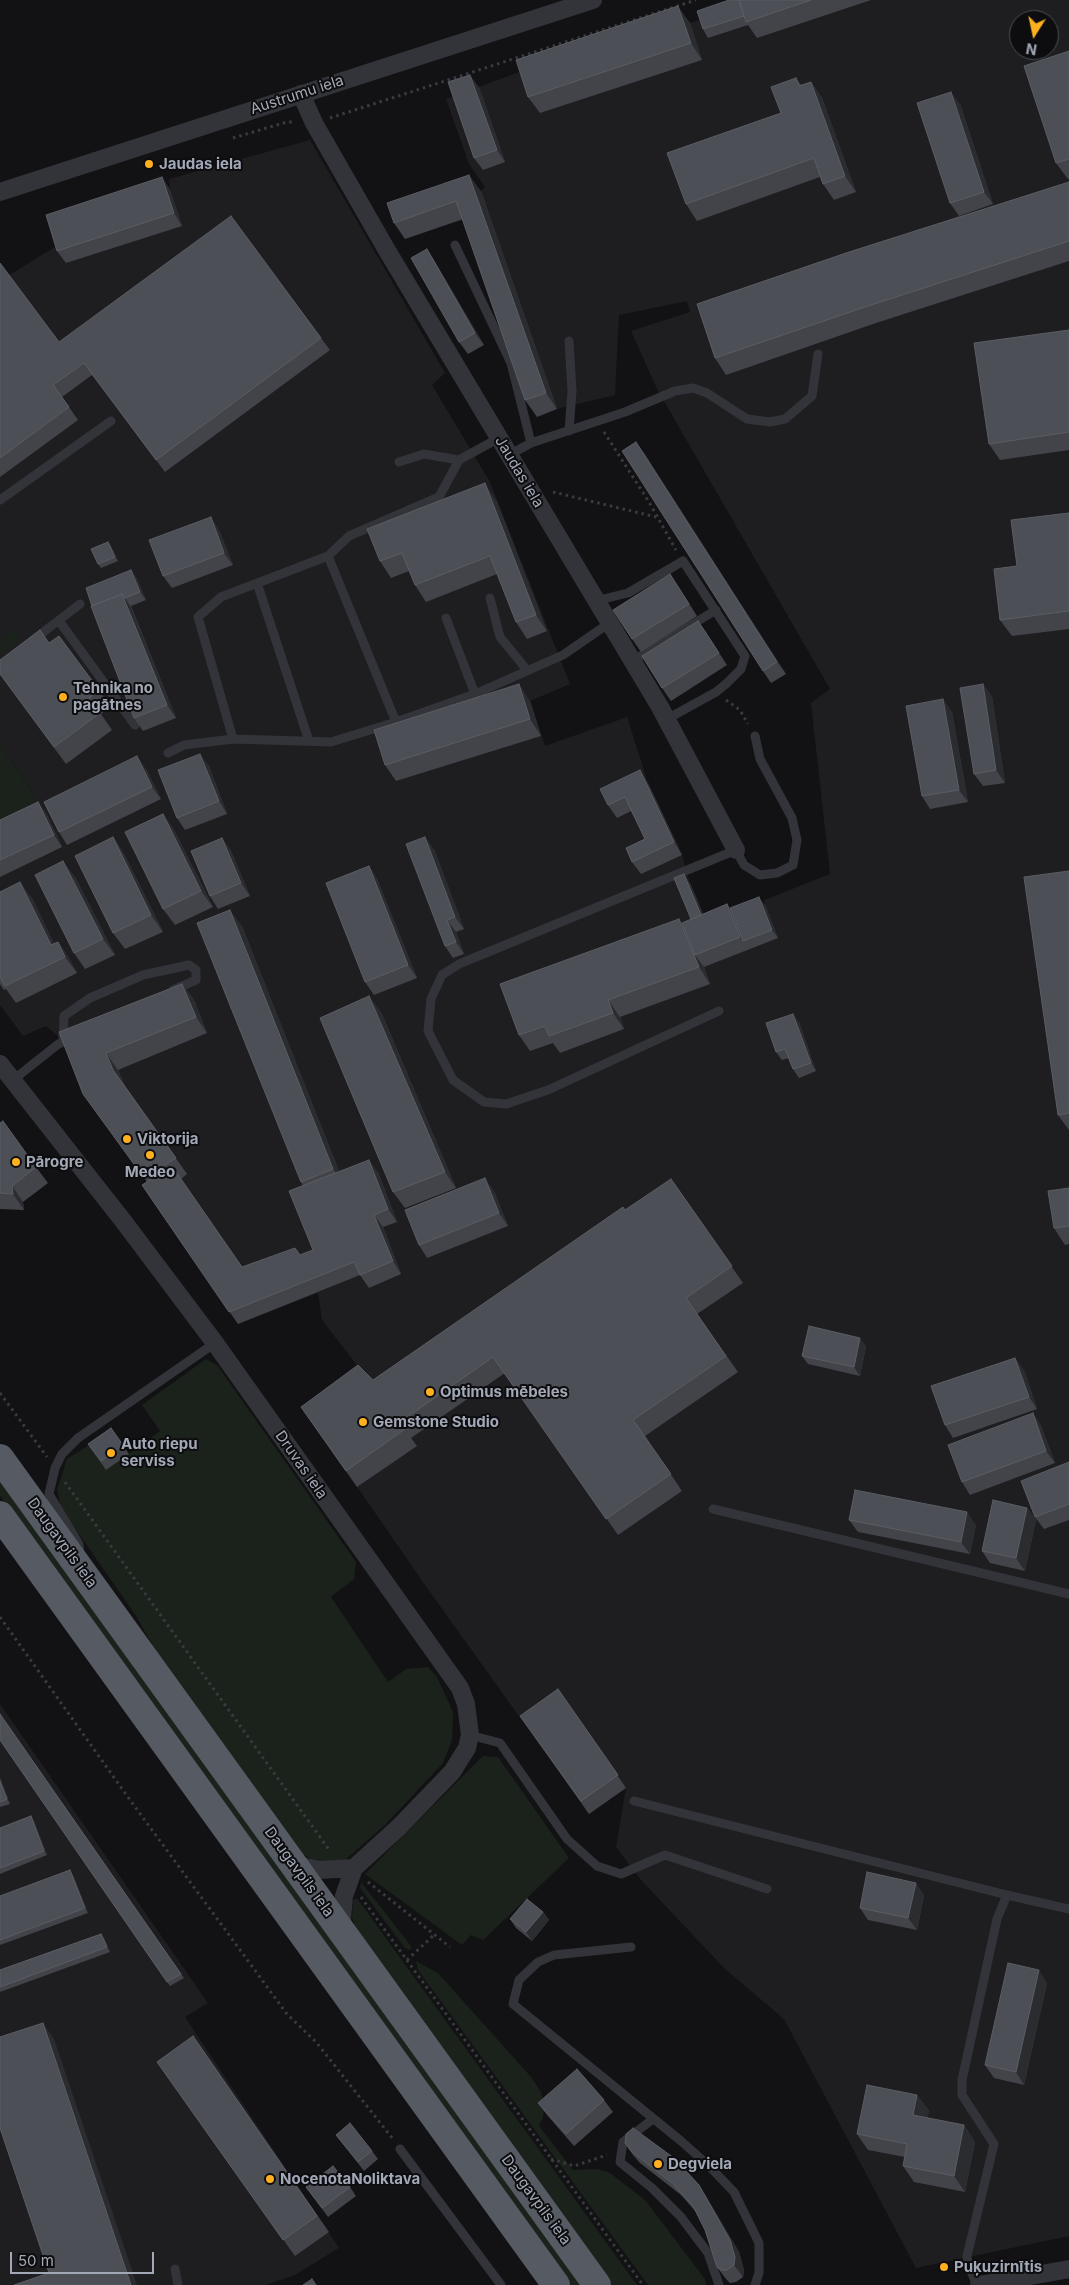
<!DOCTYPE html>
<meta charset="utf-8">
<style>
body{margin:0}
#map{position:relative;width:1069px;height:2285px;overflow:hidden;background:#121214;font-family:Inter,sans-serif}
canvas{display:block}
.north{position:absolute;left:1009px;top:10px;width:50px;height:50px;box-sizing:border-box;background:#0d0d0f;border:1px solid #494b52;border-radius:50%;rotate:190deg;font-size:14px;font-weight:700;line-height:20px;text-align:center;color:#a2a8b6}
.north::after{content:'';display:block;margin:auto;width:18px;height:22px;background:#ffb01f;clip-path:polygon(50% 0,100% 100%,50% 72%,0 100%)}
.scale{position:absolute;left:10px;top:2252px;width:144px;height:22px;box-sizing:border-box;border:2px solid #a2a8b6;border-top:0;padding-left:6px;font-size:15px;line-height:18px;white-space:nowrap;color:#a2a8b6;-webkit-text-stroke:4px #0d0d0f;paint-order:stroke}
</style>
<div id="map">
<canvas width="1069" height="2285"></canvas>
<div class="north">N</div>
<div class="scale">50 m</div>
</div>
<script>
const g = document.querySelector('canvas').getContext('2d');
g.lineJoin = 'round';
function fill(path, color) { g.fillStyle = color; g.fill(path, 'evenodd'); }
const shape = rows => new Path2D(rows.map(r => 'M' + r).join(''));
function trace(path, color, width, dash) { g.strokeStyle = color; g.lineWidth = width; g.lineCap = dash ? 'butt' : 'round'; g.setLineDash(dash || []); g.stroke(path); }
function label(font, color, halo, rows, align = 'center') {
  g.font = font + ' Inter,sans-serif'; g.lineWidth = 4; g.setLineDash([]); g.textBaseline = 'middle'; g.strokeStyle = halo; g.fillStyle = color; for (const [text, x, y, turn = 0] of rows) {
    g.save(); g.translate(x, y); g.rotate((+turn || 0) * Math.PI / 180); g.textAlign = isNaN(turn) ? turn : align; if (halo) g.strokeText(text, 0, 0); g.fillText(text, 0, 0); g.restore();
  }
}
fill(shape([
 [760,0,1069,0,1069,2236,916,2268,784,2019,725,1969,641,1880,616,1847,626,1788,589,1814,425,1585,313,1423,369,1381,322,1320,318,1293,238,1324,151,1198,156,1194,71,1048,46,1026,23,1036,0,1005,0,837,35,811,34,794,0,745,0,264,9,275,60,244,170,190,169,179,310,140,445,373,432,385,490,482,570,684,530,701,545,746,627,717,648,783,682,855,690,883,709,927,765,905,764,900,830,874,811,703,830,689,657,389,631,331,690,312,687,301,619,315,615,395,557,409,537,417,468,218,405,239,399,219,481,191,485,187,469,164,446,99,525,70,703,19],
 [1019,20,1049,20,1049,50,1019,50],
 [0,1704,208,2003,185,2017,339,2248,295,2275,266,2285,0,2285]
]), '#1e1e21');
fill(shape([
 [13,629,20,637,18,642,0,654,0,639],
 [0,745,34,794,35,811,0,837],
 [206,1359,217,1365,356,1562,354,1579,331,1597,388,1682,406,1669,428,1667,437,1677,453,1712,452,1740,443,1763,385,1825,344,1861,314,1861,293,1848,170,1676,136,1616,61,1508,57,1490,67,1459,89,1445,107,1469,129,1454,160,1431,142,1405],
 [0,1480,584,2285,570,2285,0,1496],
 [483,1756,498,1757,569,1858,483,1940,471,1935,462,1945,365,1874],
 [361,1882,411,1946,411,1950,405,1948,360,1888],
 [357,1898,409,1970,637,2285,611,2285,551,2202,358,1934,352,1917,353,1900],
 [416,1961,438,1973,531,2077,541,2092,544,2104,543,2117,539,2126,573,2170,597,2169,610,2173,645,2200,705,2279,706,2285,648,2285,418,1970]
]), '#1a221b');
trace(shape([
 [330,118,696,0],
 [233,138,287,122,294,122],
 [604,432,649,502,676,550],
 [553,492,656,517],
 [726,700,740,710,748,724],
 [0,1393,47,1457],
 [65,1482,330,1851],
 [0,1617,130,1800,287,2014,316,2042,393,2139],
 [368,1882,450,1947],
 [361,1897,643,2285],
 [407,1960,435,1934],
 [551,2159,574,2166,607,2155]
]), '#393b40', 3, [2.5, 4]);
trace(shape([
 [455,245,511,363,531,443],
 [569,341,572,391,569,431],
 [509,455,531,443,625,412,675,391,693,388,707,393,747,419,770,422,785,419,812,396,818,354],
 [399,462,424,454,459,460],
 [0,500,111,421],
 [257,583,309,741],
 [490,598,500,637,527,670],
 [595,601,628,593,683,561,745,656,741,669,727,683,716,692,667,719],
 [446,618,475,694],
 [59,621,135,725],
 [33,640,80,604],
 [632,661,716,610],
 [396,722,328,556,349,536,439,497,459,460,499,438],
 [233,739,198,617,221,597,328,556],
 [168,753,184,745,233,739,331,742,396,722,475,694,563,655,608,624],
 [719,1011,548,1090,506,1104,484,1102,453,1080,428,1031,431,999,442,975,459,964,736,850,744,865,760,875,777,873,793,865,797,840,792,818,760,759,755,736],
 [63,1042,64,1016,90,998,143,975,189,965,196,970,196,980,173,990],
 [13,1080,57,1045,73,1036],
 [713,1509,1069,1594],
 [80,1555,79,1544,49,1494,55,1468,62,1454,78,1438,215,1343],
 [470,1735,500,1743,567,1839,597,1866,621,1874,665,1855,767,1889],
 [634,1801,1007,1895,1069,1909],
 [631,1947,554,1955,538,1962,519,1980,513,2004,681,2141,708,2165,734,2192,759,2243,759,2273,755,2285],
 [653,2119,623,2142,620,2162,652,2188,681,2217,708,2253,719,2285],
 [400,2149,501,2285],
 [175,2269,178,2285],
 [977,2285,968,2265,967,2256,994,2144,962,2095,962,2080,997,1919,1007,1895]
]), '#333439', 9);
trace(shape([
 [301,94,314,123,385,247,660,707,736,850],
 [0,192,593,0],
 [0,1064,124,1222,215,1343,460,1688,466,1704,470,1735,467,1748,452,1772,399,1827,354,1868,344,1896,341,1930],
 [293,1864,318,1870,354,1868],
 [979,2285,1069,2269]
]), '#333439', 18);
trace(shape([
 [0,1458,597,2285],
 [0,1515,556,2285]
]), '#565a62', 28);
fill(shape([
 [729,0,871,0,757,38,748,25,708,38,703,29],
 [690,23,702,60,540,113,528,97],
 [1069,51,1069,179,1068,179,1056,163],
 [796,78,801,85,811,82,822,98,856,192,834,200,823,184,820,177,697,221,686,204,781,113],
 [479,87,505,162,483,170,474,158],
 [960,104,993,204,959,216,950,203],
 [162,177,170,190,182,226,66,263,57,251],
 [1069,182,1069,261,876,323,726,375,715,358],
 [481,191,557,409,537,417,525,400,463,219,405,239,394,223],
 [427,249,435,262,484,345,468,354,459,342],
 [0,263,59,342,321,338,330,350,165,472,92,375,62,397,78,420,0,477],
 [1069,330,1069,450,1000,460,989,444],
 [636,442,786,674,771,683,763,671],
 [496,500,547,631,527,639,516,622,497,574,426,602,415,585,409,571,391,578,380,561],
 [1069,513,1069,629,1012,636,1000,620,1017,566],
 [219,530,233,565,172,588,163,576],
 [108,542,111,546,118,561,101,568,98,564],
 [131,570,137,579,146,600,131,606,176,718,143,731,134,718,92,606],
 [678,586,697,616,641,652,632,639],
 [698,621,727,665,671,701,662,688],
 [49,643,99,690,110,707,101,714,112,730,66,764,0,674],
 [983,684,992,697,1005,783,983,786,974,774],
 [530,701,541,736,396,781,385,765],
 [952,712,968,802,930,809,922,796],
 [209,766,227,814,185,830,177,818],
 [146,769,161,799,67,845,59,832],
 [648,783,682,855,641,874,632,862,645,839,631,811,617,818,608,805],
 [38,802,47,815,62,847,0,877,0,820],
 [163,814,174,830,213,907,175,925,163,909],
 [113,837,124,854,163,932,125,949,113,933],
 [222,838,231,851,250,896,218,909,210,896],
 [434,849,464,929,456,932,464,954,453,958,445,946],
 [369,866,377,879,417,978,374,995,365,982],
 [1069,871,1069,1130,1058,1115],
 [75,877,115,955,85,969,74,953],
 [690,883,703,914,727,904,730,908,765,905,778,938,704,967,710,984,620,1017,624,1029,560,1053,553,1043,530,1051,519,1035,682,923,691,919],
 [0,892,32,898,54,944,58,942,69,958,77,973,16,1003,6,989,4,990,0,984],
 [242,926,339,1172,378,1172,397,1222,383,1227,401,1274,369,1288,360,1275,238,1324,142,1185,147,1182,95,1110,59,1032,182,984,194,1000,207,1033,118,1070,125,1086,187,1174,181,1179,242,1267,300,1255,313,1250,303,1186,301,1182],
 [381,1012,456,1188,405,1208,393,1192],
 [799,1022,816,1071,799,1078,793,1069,789,1058,782,1060,776,1052],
 [0,1123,36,1167,48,1183,23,1202,24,1210,0,1209],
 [671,1179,743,1283,697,1314,738,1372,645,1436,682,1491,618,1535,505,1373,411,1438,417,1446,357,1487,301,1407,373,1380],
 [1069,1188,1069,1244,1065,1245,1054,1228],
 [494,1191,508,1226,427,1258,419,1245],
 [866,1346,860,1376,808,1364,802,1356],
 [1024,1370,1037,1409,953,1438,945,1425],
 [1033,1413,1041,1426,1055,1463,970,1495,962,1482],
 [111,1428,129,1454,106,1470,88,1444],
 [1069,1462,1069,1520,1044,1529,1035,1517],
 [1027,1508,1036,1520,1025,1571,990,1563,982,1551],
 [849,1520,976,1525,970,1554,858,1532],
 [558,1689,626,1788,589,1814,520,1716],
 [0,1714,184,1978,170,1986,0,1740],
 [0,1777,10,1804,0,1807],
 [31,1816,34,1821,47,1855,0,1874,0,1828],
 [73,1875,88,1913,0,1945,0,1896],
 [924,1895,917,1930,868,1920,860,1908],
 [543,1912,549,1920,532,1941,516,1928,510,1919],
 [101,1934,104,1938,110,1952,0,1992,0,1970],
 [1047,1983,1024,2085,994,2078,985,2065],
 [193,2036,329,2232,295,2256,157,2062],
 [917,2095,929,2111,927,2118,964,2125,975,2142,965,2192,914,2182,903,2166,905,2157,868,2150,857,2134],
 [604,2100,613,2112,574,2146,547,2115,538,2103],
 [336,2135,372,2151,378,2159,364,2171],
 [625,2143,699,2185,707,2198,739,2252,744,2270,743,2277,736,2282,730,2283,726,2279,717,2267,705,2230,696,2212,681,2195,640,2163,633,2155],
 [306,2187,350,2187,356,2196,328,2217]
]), '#43444a');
fill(shape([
 [678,6,690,23,702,60,691,43],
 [470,75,479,87,505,162,497,150],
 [811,82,822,98,856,192,845,176],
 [951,92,960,104,993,204,984,192],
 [469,175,481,191,557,409,546,393],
 [162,177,170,190,182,226,174,213],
 [427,249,435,262,484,345,475,333],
 [636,442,645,454,786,674,777,662],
 [485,483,496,500,547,631,536,615],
 [211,517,219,530,233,565,224,553],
 [108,542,111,546,118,561,115,557],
 [131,570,137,579,146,600,140,592],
 [122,594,131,607,176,718,167,705],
 [698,621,707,633,727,665,719,653],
 [519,684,530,701,541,736,530,719],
 [983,684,992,697,1005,783,996,770],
 [943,699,952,712,968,802,959,790],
 [200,754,209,766,227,814,219,801],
 [137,756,146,769,161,799,152,787],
 [640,770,648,783,682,855,674,842],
 [38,802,47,815,62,847,54,835],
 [163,814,174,830,213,907,201,891],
 [113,837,124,854,163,932,151,915],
 [425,837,434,849,464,929,455,917],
 [222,838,231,851,250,896,241,883],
 [63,861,75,877,115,955,103,939],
 [369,866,377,879,417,978,408,965],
 [684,874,690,883,709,928,703,919],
 [20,882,32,898,61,958,51,945],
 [759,897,765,905,778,938,772,930],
 [727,904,736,917,743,941,749,949,740,937],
 [230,910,242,926,345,1185,333,1169],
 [679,919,691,935,695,955,704,967,710,984,699,967],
 [447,920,456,932,464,954,456,942],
 [58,942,69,958,77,973,65,957],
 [182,984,194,1000,207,1033,196,1017],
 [369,996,381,1012,456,1188,445,1172],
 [608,1000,620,1017,624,1029,613,1013],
 [793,1014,799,1022,816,1071,811,1063],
 [106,1053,118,1070,125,1086,113,1070],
 [369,1160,378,1172,397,1222,388,1209],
 [485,1178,494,1191,508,1226,499,1213],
 [12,1186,23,1202,24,1210,13,1194],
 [374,1215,383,1227,401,1274,393,1261],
 [860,1338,866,1346,860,1376,854,1367],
 [1015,1358,1024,1370,1037,1409,1029,1397],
 [1033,1413,1041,1426,1055,1463,1046,1451],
 [1027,1508,1036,1520,1025,1571,1016,1558],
 [967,1512,976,1525,970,1554,961,1542],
 [0,1777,10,1804,7,1799,0,1781],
 [31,1816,34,1821,47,1855,44,1851],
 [70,1870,73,1875,88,1913,85,1908],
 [916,1883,924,1895,917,1930,908,1918],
 [543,1912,549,1920,532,1941,526,1932],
 [101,1934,104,1938,110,1952,107,1947],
 [1039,1970,1047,1983,1024,2085,1016,2072],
 [43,2023,54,2039,137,2285,131,2285],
 [917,2095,929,2111,925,2132,913,2115],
 [964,2125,975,2142,965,2192,954,2176],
 [699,2185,707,2198,739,2252,744,2270,743,2277,734,2265]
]), '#2b2c30');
const building = shape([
 [729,0,739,0,744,16,703,29,697,11,729,0],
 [739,0,811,0,746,22,739,0],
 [678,6,691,43,528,97,516,60,678,6],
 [1069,51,1069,159,1056,163,1024,66,1069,51],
 [470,75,497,150,474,158,448,82,470,75],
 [796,78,799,86,811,82,845,176,823,184,814,158,686,204,667,153,781,113,771,87,796,78],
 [951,92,984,192,950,203,917,103,951,92],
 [469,175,546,393,525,400,456,201,394,223,387,203,469,175],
 [162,177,174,213,57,251,46,215,162,177],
 [1069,182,1069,241,865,307,715,358,697,304,846,253,1069,182],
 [231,216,321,338,156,460,84,363,53,385,69,407,0,458,0,263,59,342,231,216],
 [427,249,475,333,459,342,411,258,427,249],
 [1069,330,1069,432,989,444,974,343,1069,330],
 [636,442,777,662,763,671,622,451,636,442],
 [485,483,536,615,516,622,490,556,415,585,402,553,380,561,367,529,485,483],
 [1069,513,1069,611,1000,620,994,569,1017,566,1011,520,1069,513],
 [211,517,224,553,163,576,149,540,211,517],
 [108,542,115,557,98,564,91,549,108,542],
 [131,570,140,592,125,598,122,594,92,606,86,588,131,570],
 [670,574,689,604,632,639,613,610,670,574],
 [122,594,167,705,134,718,91,606,122,594],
 [698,621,719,653,662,688,642,656,698,621],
 [40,630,49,643,59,636,99,690,89,698,100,713,54,747,0,674,0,660,40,630],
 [519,684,530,719,385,765,374,730,519,684],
 [983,684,996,770,974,774,960,688,983,684],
 [943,699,959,790,922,796,906,706,943,699],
 [200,754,219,801,177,818,158,770,200,754],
 [137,756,152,787,59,832,44,802,137,756],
 [640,770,674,842,632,862,626,848,645,839,625,797,608,805,600,789,640,770],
 [38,802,54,835,0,860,0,820,38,802],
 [163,814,201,891,163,909,125,832,163,814],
 [113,837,151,915,113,933,75,856,113,837],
 [425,837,455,917,447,920,456,942,445,946,406,844,425,837],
 [222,838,241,883,210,896,191,851,222,838],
 [63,861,103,939,74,953,35,875,63,861],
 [369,866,408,965,365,982,326,883,369,866],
 [1069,871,1069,1113,1058,1115,1024,877,1069,871],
 [684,874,701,915,691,919,674,878,684,874],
 [20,882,51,945,58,942,65,957,5,986,0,977,0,892,20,882],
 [759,897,772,930,743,941,730,908,759,897],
 [727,904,740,937,695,955,682,923,727,904],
 [230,910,333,1169,301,1182,197,923,230,910],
 [679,919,699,967,608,1000,613,1013,549,1036,545,1026,519,1035,500,984,679,919],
 [182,984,196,1017,106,1053,113,1070,176,1158,144,1178,83,1094,59,1032,182,984],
 [369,996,445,1172,393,1192,320,1018,369,996],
 [793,1014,811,1063,793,1069,785,1049,776,1052,766,1023,793,1014],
 [3,1121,36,1167,12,1186,13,1194,0,1193,0,1123,3,1121],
 [369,1160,388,1209,374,1215,393,1261,360,1275,354,1262,229,1312,142,1185,172,1166,242,1267,295,1248,300,1255,313,1250,289,1191,369,1160],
 [485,1178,499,1213,419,1245,405,1210,485,1178],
 [671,1179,732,1266,686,1298,726,1356,633,1420,671,1474,606,1519,493,1357,400,1422,405,1429,346,1471,301,1407,358,1365,373,1380,623,1207,625,1210,671,1179],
 [1069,1188,1069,1226,1054,1228,1048,1191,1069,1188],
 [809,1326,860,1338,854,1367,802,1356,809,1326],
 [1015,1358,1029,1397,945,1425,931,1386,1015,1358],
 [1033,1413,1046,1451,962,1482,948,1445,1033,1413],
 [111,1428,123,1445,101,1461,88,1444,111,1428],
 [1069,1462,1069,1504,1035,1517,1021,1481,1069,1462],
 [855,1490,967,1512,961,1542,849,1520,855,1490],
 [993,1500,1027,1508,1016,1558,982,1551,993,1500],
 [558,1689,618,1775,581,1801,520,1716,558,1689],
 [0,1714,181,1974,167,1982,0,1740,0,1714],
 [0,1781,7,1799,0,1802,0,1781],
 [31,1816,44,1851,0,1868,0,1828,31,1816],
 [70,1870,85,1908,0,1940,0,1896,70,1870],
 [867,1872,916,1883,908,1918,860,1908,867,1872],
 [527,1899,543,1912,526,1932,510,1919,527,1899],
 [101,1934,107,1947,0,1987,0,1970,101,1934],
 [1008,1963,1039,1970,1016,2072,985,2065,1008,1963],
 [43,2023,131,2285,14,2285,49,2273,0,2128,0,2037,43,2023],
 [193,2036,317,2216,283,2240,157,2062,193,2036],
 [577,2069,604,2100,566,2134,538,2103,577,2069],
 [867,2085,917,2095,913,2115,964,2125,954,2176,903,2166,907,2144,857,2134,867,2085],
 [350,2123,372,2151,358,2162,336,2135,350,2123],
 [633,2128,674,2158,699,2185,730,2240,735,2257,734,2265,727,2270,721,2270,717,2267,705,2230,693,2206,672,2183,631,2151,625,2143,626,2134,633,2128],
 [333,2166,350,2187,322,2208,306,2187,333,2166],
 [312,2279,316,2285,303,2285,312,2279]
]);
fill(building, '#4d4f56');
trace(building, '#5b5d65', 1);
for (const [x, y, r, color] of [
 [149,164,5,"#ffb01f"],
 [63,697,5,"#ffb01f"],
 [127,1139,5,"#ffb01f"],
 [150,1155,5,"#ffb01f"],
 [16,1162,5,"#ffb01f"],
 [430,1392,5,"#ffb01f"],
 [363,1422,5,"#ffb01f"],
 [111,1453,5,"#ffb01f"],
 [658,2164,5,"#ffb01f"],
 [270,2179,5,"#ffb01f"],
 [944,2267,5,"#ffb01f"]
]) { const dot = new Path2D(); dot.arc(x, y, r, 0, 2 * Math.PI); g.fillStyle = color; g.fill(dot); trace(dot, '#0d0d0f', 2); }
label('15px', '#a2a8b6', '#0d0d0f', [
 ["Austrumu iela",297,95,-18],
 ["Jaudas iela",519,472,59],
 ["Druvas iela",301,1465,55],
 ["Daugavpils iela",62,1543,54],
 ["Daugavpils iela",299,1872,54],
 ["Daugavpils iela",536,2200,54]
]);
label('bold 15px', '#a2a8b6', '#0d0d0f', [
 ["Jaudas iela",159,164],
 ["Tehnika no",73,688],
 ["pagātnes",73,705],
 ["Viktorija",137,1139],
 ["Pārogre",26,1162],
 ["Medeo",150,1172,"center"],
 ["Optimus mēbeles",440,1392],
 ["Gemstone Studio",373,1422],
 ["Auto riepu",121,1444],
 ["serviss",121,1461],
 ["Degviela",668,2164],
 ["NocenotaNoliktava",280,2179],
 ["Puķuzirnītis",954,2267]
], 'left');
</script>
